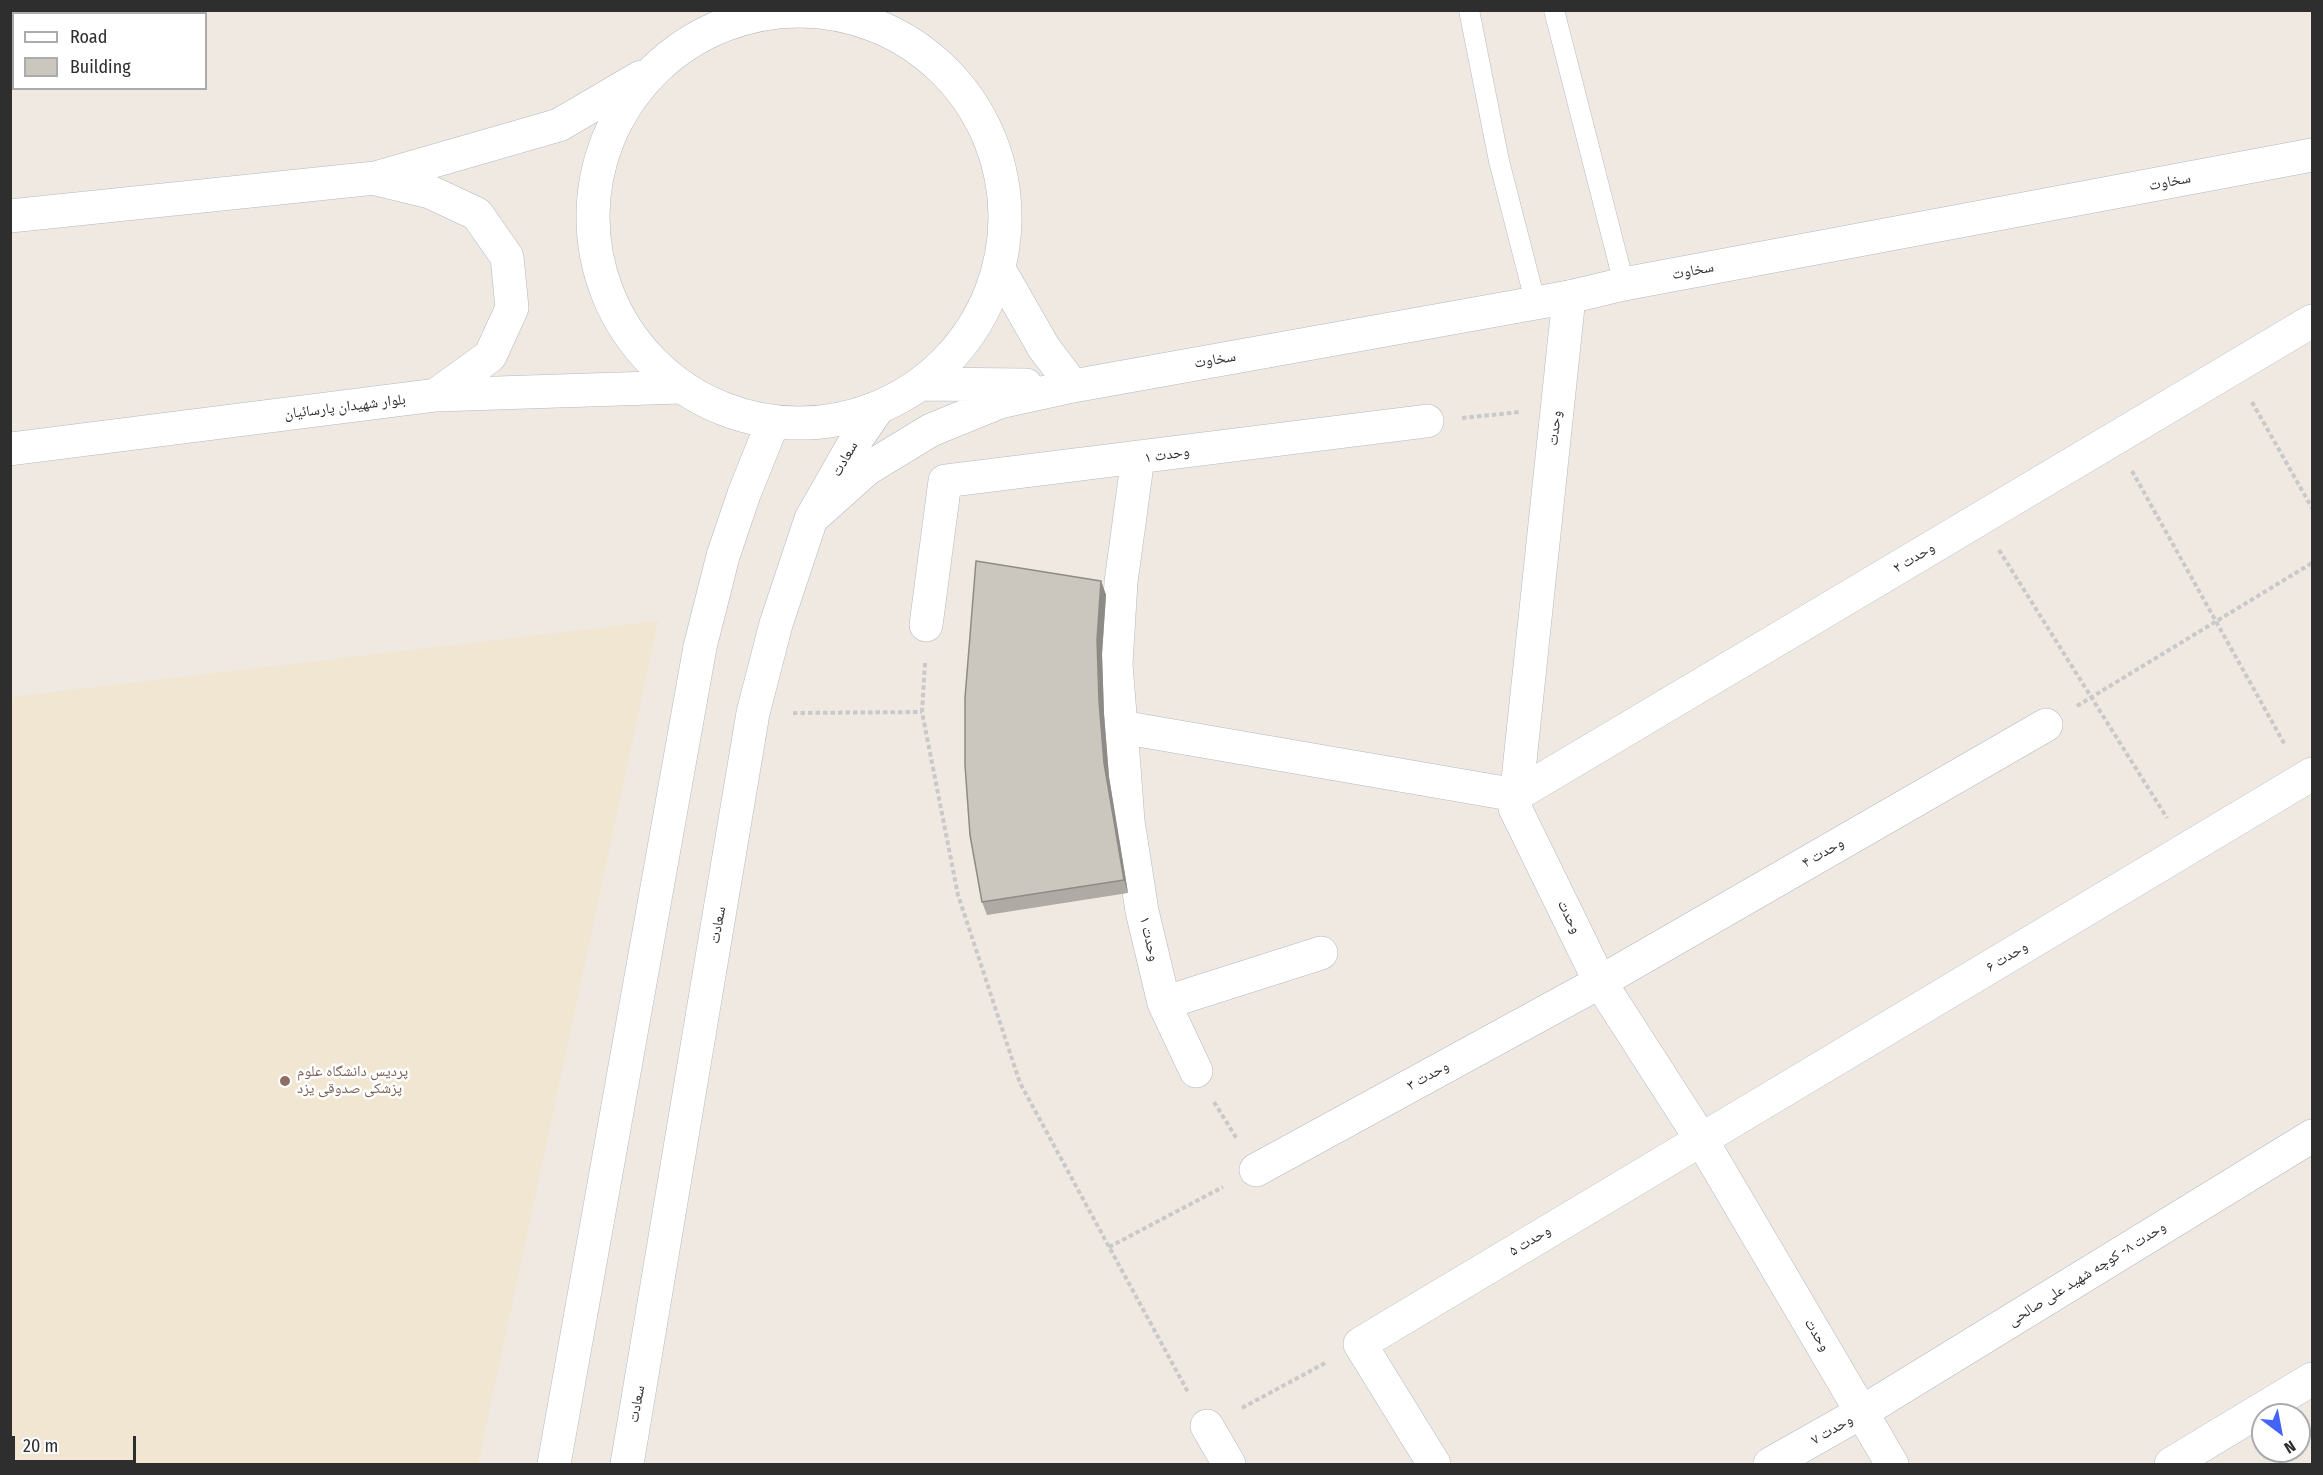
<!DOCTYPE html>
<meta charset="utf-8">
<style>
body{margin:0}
#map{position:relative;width:2323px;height:1475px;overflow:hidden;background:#efe9e1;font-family:"Fira Sans Condensed",sans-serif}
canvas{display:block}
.frame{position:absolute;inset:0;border:12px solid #2e2e2e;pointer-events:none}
.legend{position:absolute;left:12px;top:12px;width:195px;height:78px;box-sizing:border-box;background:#fff;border:2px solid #ababab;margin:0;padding:8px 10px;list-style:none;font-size:18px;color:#2e2e2e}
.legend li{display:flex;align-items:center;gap:12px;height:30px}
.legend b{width:30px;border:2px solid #ababab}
.north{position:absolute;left:2251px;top:1403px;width:60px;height:60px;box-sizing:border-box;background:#fff;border:2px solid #ababab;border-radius:50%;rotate:148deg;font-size:16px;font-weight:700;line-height:24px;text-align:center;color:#2e2e2e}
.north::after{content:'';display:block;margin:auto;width:21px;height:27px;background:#4264fb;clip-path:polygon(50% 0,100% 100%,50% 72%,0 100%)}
.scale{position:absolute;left:12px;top:1436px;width:124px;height:27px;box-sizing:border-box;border:3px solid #2e2e2e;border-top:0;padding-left:8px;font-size:18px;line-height:21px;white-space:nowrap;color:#2e2e2e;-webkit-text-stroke:4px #fff;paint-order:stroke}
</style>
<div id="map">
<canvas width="2323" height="1475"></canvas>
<div class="frame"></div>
<ul class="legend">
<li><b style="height:8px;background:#fff"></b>Road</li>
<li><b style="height:16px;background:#cbc7bf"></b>Building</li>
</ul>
<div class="north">N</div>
<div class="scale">20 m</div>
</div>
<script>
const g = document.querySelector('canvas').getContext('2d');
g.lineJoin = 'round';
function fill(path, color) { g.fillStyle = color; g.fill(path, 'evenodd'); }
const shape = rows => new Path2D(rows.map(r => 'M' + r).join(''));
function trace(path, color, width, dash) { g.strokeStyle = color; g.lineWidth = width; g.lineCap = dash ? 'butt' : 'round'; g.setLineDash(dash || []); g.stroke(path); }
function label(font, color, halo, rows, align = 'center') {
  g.font = font + ' "Fira Sans Condensed","Noto Naskh Arabic",sans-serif'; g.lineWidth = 5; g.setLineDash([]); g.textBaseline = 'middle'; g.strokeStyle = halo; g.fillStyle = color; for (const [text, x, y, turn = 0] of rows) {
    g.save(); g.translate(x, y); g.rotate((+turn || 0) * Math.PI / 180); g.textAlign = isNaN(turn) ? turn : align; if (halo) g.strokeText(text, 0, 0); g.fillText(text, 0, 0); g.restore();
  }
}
fill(shape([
 [658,621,478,1464,11,1464,11,697]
]), '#f0e6d1');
const lane = shape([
 [1469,10,1499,161,1535,301],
 [1554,10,1624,284]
]);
const street = shape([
 [1569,297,1515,808,1600,982,1701,1139,1892,1464],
 [926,625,945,481,1138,457],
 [1121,727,1116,664,1121,582,1138,457,1427,421],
 [1164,1003,1321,953],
 [1196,1071,1164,1003,1142,911,1128,821,1121,727,1516,795,2312,321],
 [1256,1170,1600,982,2046,725],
 [1207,1426,1229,1464],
 [1434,1464,1360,1344,2312,774],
 [1770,1464,1862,1412,2312,1136],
 [2171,1464,2312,1379]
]);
const secondary = shape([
 '593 217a206 206 0 1 1 412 0a206 206 0 1 1-412 0Z',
 [376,179,430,192,477,214,507,257,512,308,490,356,436,395],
 [10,216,375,178,559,125,641,77],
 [1000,271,1044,348,1073,386],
 [922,384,1026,385],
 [10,449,436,395,681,387],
 [811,519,867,469,931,430,1000,402,1073,386,1569,297,1624,284,2312,155],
 [554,1464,700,647,723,556,744,494,773,422],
 [627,1464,753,713,776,624,811,519,856,440,878,408]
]);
trace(lane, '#b4b7c1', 21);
trace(street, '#b4b7c1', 34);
trace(secondary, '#b4b7c1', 34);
trace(shape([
 [2252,402,2312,508],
 [1462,418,1520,412],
 [2132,471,2285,745],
 [1999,550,2167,818],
 [925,663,922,712,958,895,1020,1083,1189,1394],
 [2077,706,2312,563],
 [793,713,922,712],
 [1214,1102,1237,1139],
 [1109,1247,1223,1187],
 [1242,1408,1327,1362]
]), '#c9c9c9', 4, [4.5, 3]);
trace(lane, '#fff', 20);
trace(street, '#fff', 33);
trace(secondary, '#fff', 33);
fill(shape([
 [1101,581,1106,595,1102,654,1104,714,1109,777,1128,893,987,915,982,902]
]), '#afaba4');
fill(shape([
 [1101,581,1106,595,1102,654,1104,714,1109,777,1128,893,1124,880,1104,763,1099,701,1097,640]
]), '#8e8b86');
const building = shape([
 [976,561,1101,581,1097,640,1099,701,1104,763,1124,880,982,902,970,835,965,765,965,698,976,561]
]);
fill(building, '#cbc7bf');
trace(building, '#8e8b86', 1.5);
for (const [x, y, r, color] of [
 [285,1081,6,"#8d6e63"]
]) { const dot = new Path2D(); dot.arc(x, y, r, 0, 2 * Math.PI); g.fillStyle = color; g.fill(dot); trace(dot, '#fff', 2); }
label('15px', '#2e2e2e', '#fff', [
 ["سخاوت",2170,182,-11],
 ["سخاوت",1693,271,-11],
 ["سخاوت",1215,360,-10],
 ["بلوار شهیدان پارسائیان",345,407,-7],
 ["وحدت",1555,428,-84],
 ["وحدت ۱",1167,455,-9],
 ["سعادت",845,459,-60],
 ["وحدت ۲",1914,558,-31],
 ["وحدت ۴",1823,853,-30],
 ["وحدت",1569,917,64],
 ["سعادت",718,925,-80],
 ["وحدت ۱",1149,939,77],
 ["وحدت ۶",2007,957,-31],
 ["وحدت ۳",1428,1076,-29],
 ["وحدت ۵",1530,1241,-31],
 ["وحدت ۸- کوچه شهید علی صالحی",2087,1274,-32],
 ["وحدت",1817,1335,59],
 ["سعادت",637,1404,-80],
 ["وحدت ۷",1832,1430,-30]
]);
label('15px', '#785e54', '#fff', [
 ["پردیس دانشگاه علوم",297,1072],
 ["پزشکی صدوقی یزد",297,1089]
], 'left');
</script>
